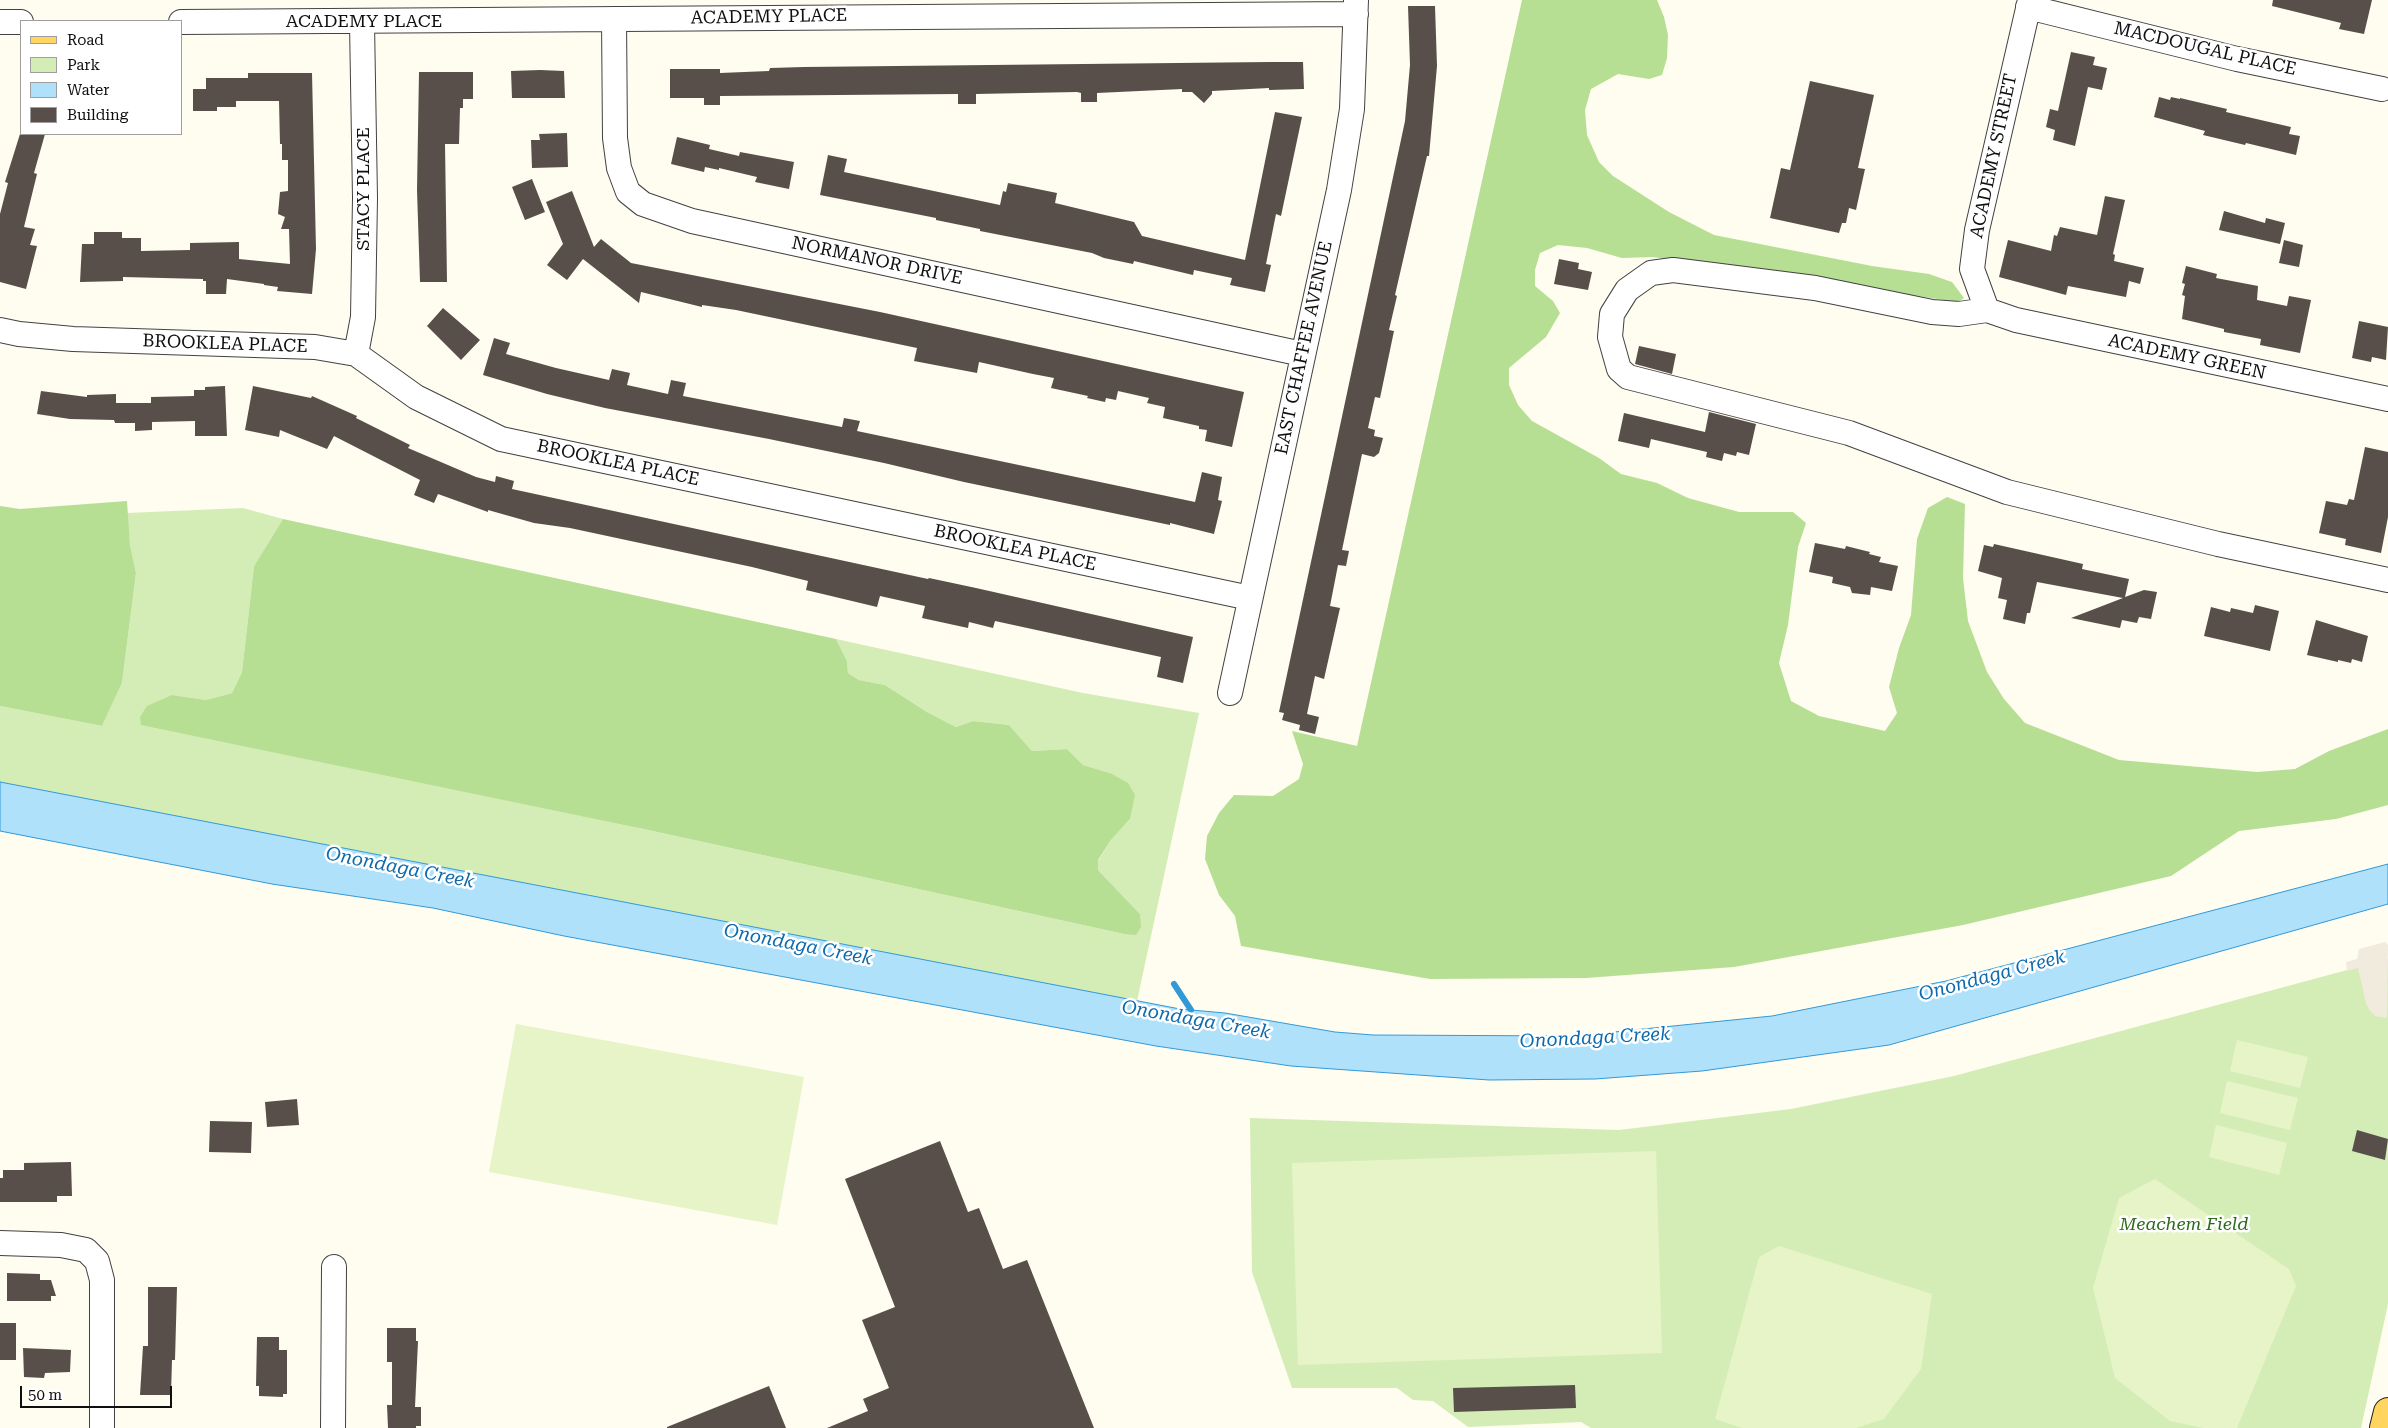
<!DOCTYPE html>
<style>
body{margin:0}
#map{position:relative;width:2388px;height:1428px;overflow:hidden;background:#fffcf0;font-family:"Roboto Serif",serif}
canvas{display:block}
.legend{position:absolute;left:20px;top:20px;width:162px;height:115px;box-sizing:border-box;background:#fff;border:1px solid #9f9f9f;margin:0;padding:6px 9px;list-style:none;font-size:15px;color:#0f0f0f}
.legend li{display:flex;align-items:center;gap:10px;height:25px}
.legend b{width:25px;border:1px solid #9f9f9f}
.scale{position:absolute;left:20px;top:1386px;width:152px;height:22px;box-sizing:border-box;border:2px solid #0f0f0f;border-top:0;padding-left:6px;font-size:15px;line-height:18px;white-space:nowrap;color:#0f0f0f;-webkit-text-stroke:4px #fff;paint-order:stroke}
</style>
<div id="map">
<canvas width="2388" height="1428"></canvas>
<ul class="legend">
<li><b style="height:6px;background:#ffd560"></b>Road</li>
<li><b style="height:14px;background:#d4edb6"></b>Park</li>
<li><b style="height:14px;background:#b0e1fb"></b>Water</li>
<li><b style="height:14px;background:#584f4a"></b>Building</li>
</ul>
<div class="scale">50 m</div>
</div>
<script>
const g = document.querySelector('canvas').getContext('2d');
g.lineJoin = 'round';
function fill(path, color) { g.fillStyle = color; g.fill(path, 'evenodd'); }
const shape = rows => new Path2D(rows.map(r => 'M' + r).join(''));
function trace(path, color, width, dash) { g.strokeStyle = color; g.lineWidth = width; g.lineCap = dash ? 'butt' : 'round'; g.setLineDash(dash || []); g.stroke(path); }
function label(font, color, halo, rows, align = 'center') {
  g.font = font + ' "Roboto Serif",serif'; g.lineWidth = 5; g.setLineDash([]); g.textBaseline = 'middle'; g.strokeStyle = halo; g.fillStyle = color; for (const [text, x, y, turn = 0] of rows) {
    g.save(); g.translate(x, y); g.rotate((+turn || 0) * Math.PI / 180); g.textAlign = isNaN(turn) ? turn : align; if (halo) g.strokeText(text, 0, 0); g.fillText(text, 0, 0); g.restore();
  }
}
fill(shape([
 [243,508,283,519,254,566,242,672,232,693,206,700,172,695,639,828,1124,934,1140,914,1098,870,1098,861,1111,840,1130,819,1110,773,1083,765,1067,749,1032,751,1009,725,973,721,956,727,927,712,885,685,859,680,848,673,847,661,836,639,1083,693,1199,713,1137,1001,0,782,0,706,102,726,122,683,136,573,130,545,127,513],
 [2388,959,2388,1304,2361,1428,1591,1428,1581,1422,1468,1427,1433,1401,1413,1400,1397,1388,1292,1388,1252,1272,1250,1118,1619,1130,1791,1109,1954,1076]
]), '#d4edb6');
fill(shape([
 [1522,0,1657,0,1664,17,1668,35,1667,58,1662,75,1649,79,1618,74,1591,89,1585,110,1587,135,1599,162,1613,176,1669,212,1714,235,1872,266,1929,274,1952,282,1964,298,1958,302,1653,257,1622,258,1587,248,1558,245,1540,253,1535,270,1535,286,1553,301,1560,313,1546,337,1509,368,1509,385,1518,405,1532,421,1599,458,1621,474,1657,483,1688,498,1739,512,1793,512,1806,523,1798,547,1788,625,1779,663,1791,701,1819,716,1885,731,1897,713,1889,687,1899,648,1911,615,1917,539,1928,508,1947,497,1965,504,1963,578,1968,621,1987,672,2004,699,2025,723,2119,760,2257,772,2295,769,2329,751,2388,729,2388,805,2336,819,2239,831,2171,876,1963,925,1734,967,1586,978,1430,979,1241,946,1235,916,1219,895,1205,859,1207,836,1219,813,1234,795,1273,796,1299,779,1303,764,1292,731,1357,746],
 [127,501,130,545,136,573,122,683,102,726,0,706,0,506,20,509],
 [283,519,836,639,847,661,848,673,859,680,885,685,927,712,956,727,973,721,1009,725,1032,751,1067,749,1083,765,1110,773,1128,783,1135,795,1130,819,1111,840,1098,860,1098,870,1140,914,1141,927,1136,935,1124,934,639,828,141,725,140,717,147,706,172,695,206,700,232,693,242,672,254,566]
]), '#b7df94');
fill(shape([
 [516,1024,804,1077,777,1225,489,1172],
 [2237,1040,2308,1057,2300,1088,2230,1071],
 [2227,1081,2298,1098,2290,1130,2220,1113],
 [2216,1125,2287,1143,2279,1175,2209,1157],
 [1656,1151,1662,1353,1298,1365,1292,1163],
 [2155,1179,2289,1269,2296,1286,2237,1428,2203,1428,2170,1421,2115,1378,2093,1288,2119,1198],
 [1779,1246,1932,1294,1921,1369,1884,1419,1856,1428,1742,1428,1715,1419,1759,1257]
]), '#e6f4c8');
fill(shape([
 [2385,942,2388,945,2387,1018,2375,1016,2370,1011,2366,1003,2358,968,2347,971,2346,962,2357,959,2359,949]
]), '#f1ebde');
const water = shape([
 [0,782,1180,1009,1225,1013,1335,1032,1373,1035,1574,1036,1772,1016,1946,981,2388,864,2388,904,1889,1045,1702,1071,1595,1079,1489,1080,1291,1066,1156,1046,564,936,433,908,272,884,0,831,0,782]
]);
fill(water, '#b0e1fb');
trace(water, '#3199d8', 1);
trace(shape([
 [1174,984,1191,1010]
]), '#3199d8', 6);
fill(shape([
 [2273,0,2372,0,2364,34,2339,29,2341,23,2272,6],
 [1408,6,1435,6,1437,66,1429,156,1427,156,1395,295,1397,296,1389,330,1394,331,1380,398,1375,397,1368,428,1375,430,1374,436,1383,438,1379,453,1374,457,1362,454,1342,550,1349,551,1346,566,1338,565,1330,606,1340,608,1324,679,1315,676,1307,714,1319,717,1315,734,1299,730,1300,725,1282,720,1284,713,1279,712,1405,121,1410,65],
 [2071,52,2095,57,2093,65,2107,68,2102,90,2088,87,2075,146,2053,140,2055,130,2046,127,2050,109,2058,111],
 [1270,62,1303,62,1304,89,1269,90,1269,88,1212,91,1212,94,1204,103,1192,92,1182,92,1182,89,1097,93,1097,102,1081,102,1081,93,1077,92,976,94,976,104,958,104,958,94,720,96,720,105,704,105,704,98,670,98,670,69,720,69,720,73,769,71,770,68,804,67],
 [540,70,564,71,565,98,512,98,511,71],
 [419,72,473,72,473,99,463,99,463,108,460,108,459,144,445,144,447,282,420,282,417,190],
 [248,73,312,73,316,249,312,294,277,291,278,287,264,285,264,284,227,279,226,294,206,294,206,281,203,281,203,279,123,277,123,281,80,282,82,244,94,244,94,232,122,232,122,238,141,238,141,251,190,250,190,243,239,242,239,259,290,264,289,229,281,229,285,217,278,214,280,192,288,191,288,160,282,160,282,144,280,144,279,101,236,101,236,107,217,107,217,111,193,111,193,89,206,89,206,78,248,78],
 [1810,81,1874,95,1858,168,1865,169,1856,210,1849,208,1846,223,1842,223,1839,233,1770,218,1781,168,1790,170],
 [2159,97,2170,100,2171,97,2180,99,2180,98,2227,109,2226,112,2291,127,2289,134,2300,136,2296,155,2246,143,2245,145,2203,135,2205,131,2154,117],
 [1275,112,1302,117,1281,216,1276,214,1266,264,1271,265,1265,292,1230,285,1232,278,1194,270,1193,275,1134,261,1133,264,1104,258,1092,253,980,231,980,229,936,220,936,218,820,195,828,155,847,159,844,172,1000,205,1003,191,1006,192,1008,183,1057,193,1055,203,1134,222,1142,236,1245,260],
 [567,133,568,167,532,168,531,140,540,140,539,134],
 [20,134,45,134,34,173,37,174,24,227,35,229,30,245,37,246,26,289,0,282,0,214,8,183,5,182],
 [677,137,710,145,709,149,739,156,740,152,794,162,789,189,755,182,757,177,719,168,719,170,705,167,704,172,671,164],
 [532,179,545,212,525,220,512,187],
 [572,191,594,247,601,239,631,263,880,312,1244,392,1232,447,1205,441,1207,430,1199,429,1199,426,1163,418,1165,407,1147,403,1149,398,1118,391,1116,400,1106,398,1105,402,1087,398,1088,396,1051,388,1054,378,1033,374,979,362,977,373,914,361,917,348,736,310,702,305,702,307,641,292,639,303,583,259,567,280,547,265,563,244,546,202],
 [2105,196,2125,200,2113,254,2115,255,2114,261,2144,268,2140,284,2129,281,2126,297,2068,286,2066,295,1999,277,2008,240,2051,251,2054,235,2057,236,2060,227,2097,235],
 [2224,211,2265,223,2266,218,2285,223,2280,244,2219,230],
 [2284,240,2303,245,2299,267,2279,263],
 [1559,259,1579,263,1578,269,1592,272,1588,290,1554,284],
 [2186,266,2217,274,2216,278,2258,286,2257,300,2287,306,2289,296,2311,300,2300,353,2260,345,2261,339,2224,332,2224,329,2182,319,2185,296,2182,295,2185,284,2182,283],
 [443,308,480,340,461,360,427,326],
 [2359,321,2388,327,2386,360,2372,357,2371,362,2352,358],
 [494,338,510,343,506,354,556,368,609,380,612,369,630,373,627,385,668,394,671,380,686,383,683,396,842,427,844,418,860,421,857,431,1195,502,1202,472,1222,477,1218,500,1222,501,1214,534,1170,523,1170,525,964,482,884,463,769,439,605,408,547,394,483,375],
 [1639,346,1676,354,1672,374,1635,364],
 [225,386,227,436,195,436,195,421,152,422,152,430,135,431,135,423,115,423,114,420,70,419,37,414,41,391,87,397,87,395,116,394,116,403,151,403,151,397,194,396,194,390,205,390,205,387],
 [253,386,311,398,312,396,357,416,356,418,410,445,408,448,476,477,495,482,496,476,514,481,512,489,928,579,929,578,976,588,1193,637,1183,683,1157,677,1161,657,995,621,993,628,969,622,968,628,922,618,925,606,880,596,877,607,806,590,808,581,752,567,570,528,534,523,488,510,488,512,438,494,434,503,414,495,420,480,334,436,327,449,280,430,279,437,245,430],
 [1709,412,1756,424,1749,455,1737,452,1736,456,1724,453,1722,461,1706,457,1707,452,1651,439,1649,448,1618,441,1624,413,1705,432],
 [2365,447,2388,452,2388,517,2381,553,2345,545,2346,539,2319,533,2326,501,2347,505,2349,499,2354,500],
 [1815,543,1845,549,1846,546,1870,552,1869,554,1881,557,1879,562,1898,566,1892,591,1871,587,1870,595,1852,593,1850,587,1832,583,1833,577,1809,572],
 [1994,544,2083,564,2082,569,2129,579,2125,597,2144,590,2157,592,2151,619,2139,617,2137,623,2122,620,2120,628,2071,618,2123,598,2037,582,2030,613,2027,613,2025,624,2003,619,2007,600,1998,598,2002,578,1978,571,1984,545,1993,547],
 [2255,605,2279,611,2270,651,2204,636,2211,607,2230,612,2231,608,2253,613],
 [2316,620,2368,636,2362,662,2352,659,2351,663,2338,660,2338,662,2307,655],
 [297,1099,299,1125,267,1127,265,1102],
 [210,1121,252,1122,251,1153,209,1152],
 [2357,1130,2388,1139,2385,1160,2352,1151],
 [940,1141,968,1212,979,1208,1003,1269,1027,1260,1094,1428,827,1428,868,1411,863,1399,889,1388,862,1320,895,1307,845,1179],
 [71,1162,72,1196,57,1196,57,1202,0,1202,0,1178,3,1178,3,1170,24,1170,24,1163],
 [7,1273,40,1274,40,1280,51,1280,56,1296,51,1296,51,1301,7,1301],
 [148,1287,177,1287,175,1360,172,1360,171,1395,140,1395,143,1346,148,1346],
 [0,1323,16,1323,16,1360,0,1360],
 [387,1328,416,1328,416,1341,418,1341,415,1407,421,1407,421,1426,416,1426,416,1428,388,1428,387,1405,392,1405,392,1362,387,1362],
 [257,1337,279,1337,279,1350,287,1350,287,1394,283,1394,283,1397,259,1396,259,1386,256,1386],
 [23,1348,71,1350,70,1372,45,1373,44,1378,24,1377],
 [1575,1385,1576,1408,1454,1412,1453,1388],
 [769,1386,786,1428,667,1428,667,1427]
]), '#584f4a');
const minor = shape([
 [2028,7,2237,59,2382,89],
 [614,19,615,138,619,168,628,192,643,204,692,221,1302,354],
 [0,22,21,22],
 [181,22,1356,14],
 [1987,310,1972,269,1977,230,2030,0],
 [0,330,19,334,73,339,315,347,356,354,416,397,501,439,1250,598],
 [356,354,363,317,365,198,362,23],
 [2388,399,2016,320,1987,310,1959,314,1932,312,1815,288,1673,270,1651,273,1627,290,1612,314,1610,337,1619,369,1628,377,1849,433,2007,492,2218,544,2388,580],
 [1230,693,1339,190,1352,109,1356,0],
 [0,1243,61,1245,86,1250,97,1261,102,1280,102,1428],
 [333,1428,334,1267]
]);
const major = shape([
 [2384,1428,2388,1412]
]);
trace(minor, '#424242', 26);
trace(major, '#202020', 30);
trace(minor, '#fff', 24);
trace(major, '#ffd560', 28);
label('18px', '#0f0f0f', '#fff', [
 ["ACADEMY PLACE",769,17,-1],
 ["ACADEMY PLACE",364,22],
 ["MACDOUGAL PLACE",2205,49,13],
 ["ACADEMY STREET",1994,156,-78],
 ["STACY PLACE",364,189,-90],
 ["NORMANOR DRIVE",877,261,12],
 ["BROOKLEA PLACE",225,344,2],
 ["EAST CHAFFEE AVENUE",1304,348,-78],
 ["ACADEMY GREEN",2187,357,12],
 ["BROOKLEA PLACE",618,463,12],
 ["BROOKLEA PLACE",1015,548,12]
]);
label('italic 18px', '#2c6c19', '#fff', [
 ["Meachem Field",2184,1225]
]);
label('italic 19px', '#0d6aac', '#fff', [
 ["Onondaga Creek",400,868,11],
 ["Onondaga Creek",798,945,11],
 ["Onondaga Creek",1992,976,-15],
 ["Onondaga Creek",1196,1020,10],
 ["Onondaga Creek",1595,1038,-3]
]);
</script>
